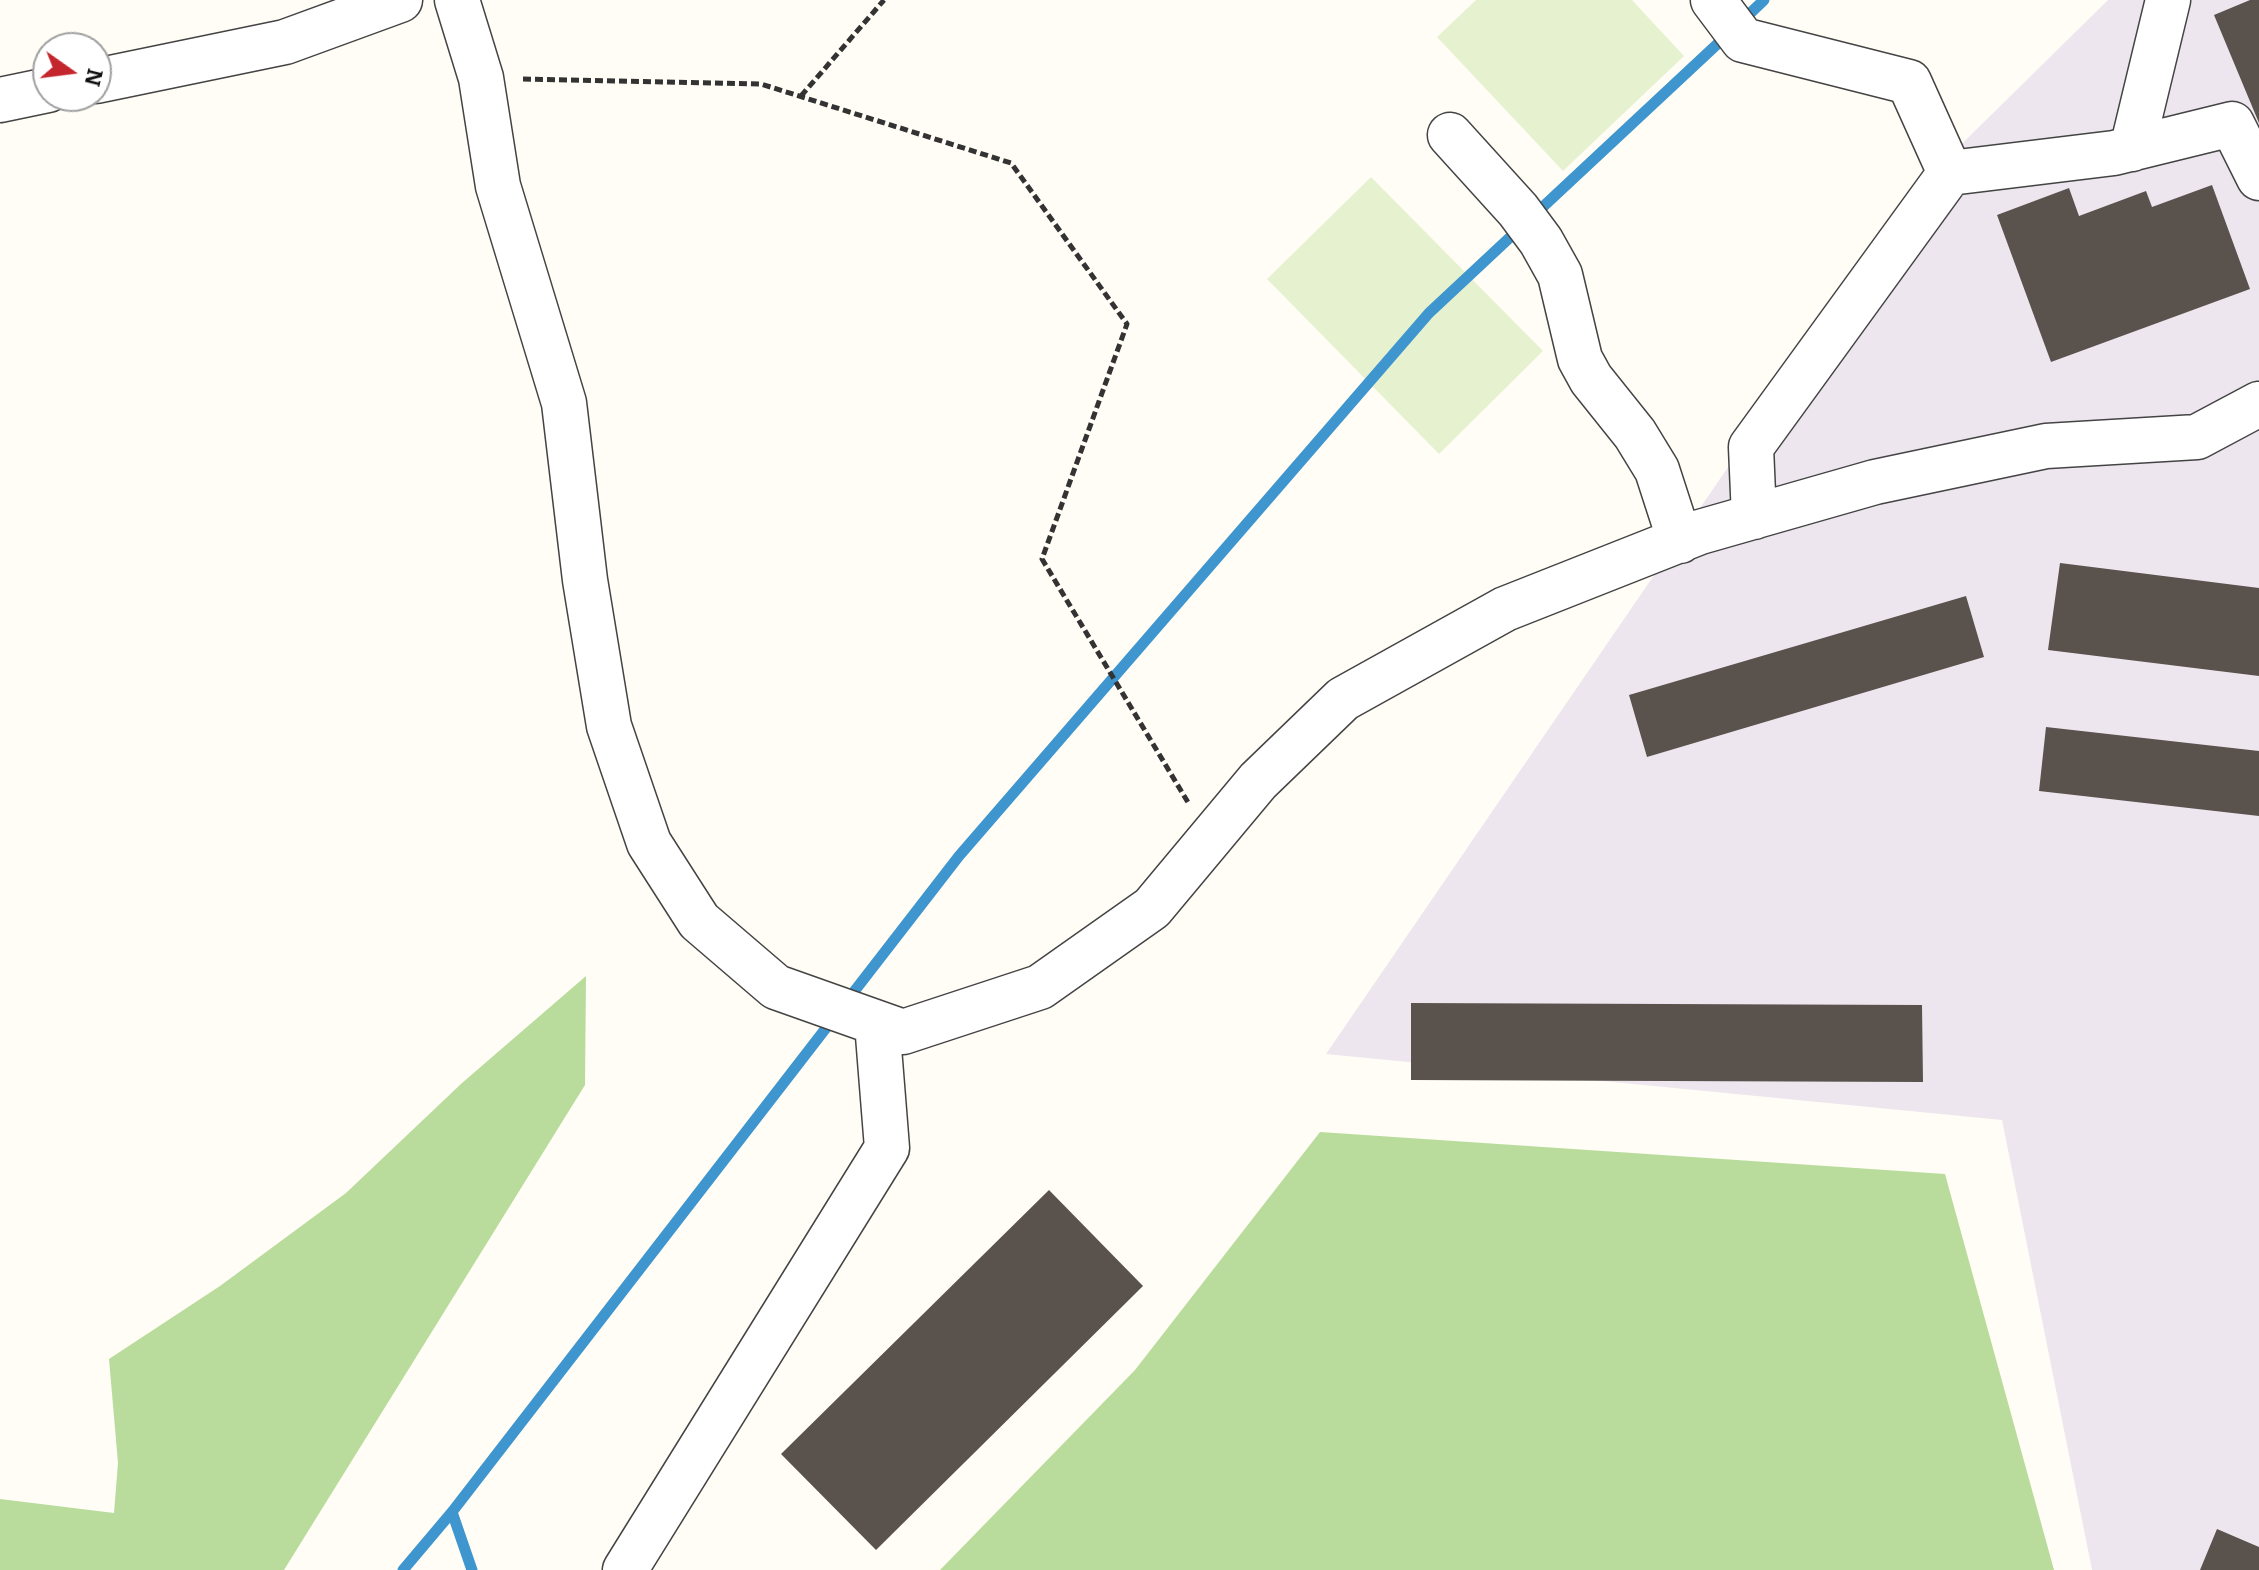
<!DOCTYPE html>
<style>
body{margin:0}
#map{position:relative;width:2259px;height:1570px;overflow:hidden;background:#fffdf5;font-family:Bitter,serif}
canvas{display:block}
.north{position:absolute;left:32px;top:32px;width:80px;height:80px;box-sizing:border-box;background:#fff;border:2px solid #a0a0a0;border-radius:50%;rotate:104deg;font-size:22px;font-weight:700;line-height:32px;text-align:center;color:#111}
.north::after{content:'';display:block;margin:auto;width:28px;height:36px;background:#c4262e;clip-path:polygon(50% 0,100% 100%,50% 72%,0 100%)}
</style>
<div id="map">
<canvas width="2259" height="1570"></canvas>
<div class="north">N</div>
</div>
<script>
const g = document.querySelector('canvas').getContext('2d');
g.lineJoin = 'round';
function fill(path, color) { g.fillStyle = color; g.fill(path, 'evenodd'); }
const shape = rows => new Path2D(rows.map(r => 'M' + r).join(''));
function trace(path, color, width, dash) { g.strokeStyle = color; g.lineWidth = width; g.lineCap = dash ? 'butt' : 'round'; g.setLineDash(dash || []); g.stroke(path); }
fill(shape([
 [2108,0,2259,0,2259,1570,2092,1570,2002,1120,1326,1054,1924,181]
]), '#eee6ef');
fill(shape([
 [586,976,585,1085,284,1570,0,1570,0,1499,114,1513,118,1463,109,1359,220,1286,346,1193,462,1083],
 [1320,1132,1945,1174,2054,1570,940,1570,1135,1370]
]), '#b9dc9c');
fill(shape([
 [1476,0,1632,0,1684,56,1563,171,1437,37],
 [1371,177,1543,351,1439,454,1267,279]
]), '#e6f2cf');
trace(shape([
 [1740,23,1764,0],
 [1532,217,1727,35],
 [846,1002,959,856,1429,313,1520,228],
 [452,1512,472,1570],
 [403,1570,452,1512,833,1019]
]), '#3f96cf', 11);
fill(shape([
 [2250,0,2259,0,2259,123,2214,15],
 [2212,185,2250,289,2051,362,1997,215,2069,188,2079,216,2146,191,2152,207],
 [2060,563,2259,588,2259,676,2048,650],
 [1966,596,1984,657,1647,757,1629,695],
 [2046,727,2259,751,2259,816,2039,791],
 [1411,1003,1922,1005,1923,1082,1411,1080],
 [1049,1190,1143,1286,876,1550,781,1454],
 [2217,1529,2259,1547,2259,1570,2200,1570]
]), '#5a524d');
const minor = shape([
 [457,0,481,78,498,186,564,403,585,580,609,726,649,843,699,921,776,987,903,1032,1040,987,1152,908,1258,781,1343,699,1505,609,1700,532,1875,482,2046,446,2197,437,2259,404],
 [1713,0,1743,40,1909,82,1950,173,1751,447,1754,517],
 [96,81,285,42,400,0],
 [0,100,48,90],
 [1450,135,1518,210,1541,241,1560,275,1580,359,1591,379,1635,434,1657,470,1680,541],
 [2132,149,2168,0],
 [1950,173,2114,153,2232,124,2259,178],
 [625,1570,887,1148,877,1023]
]);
trace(minor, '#444', 47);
trace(shape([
 [523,79,761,84,1011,163,1127,324,1042,559,1189,804],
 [801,96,884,0]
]), '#333', 5, [8, 4]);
trace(minor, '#fff', 44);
</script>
